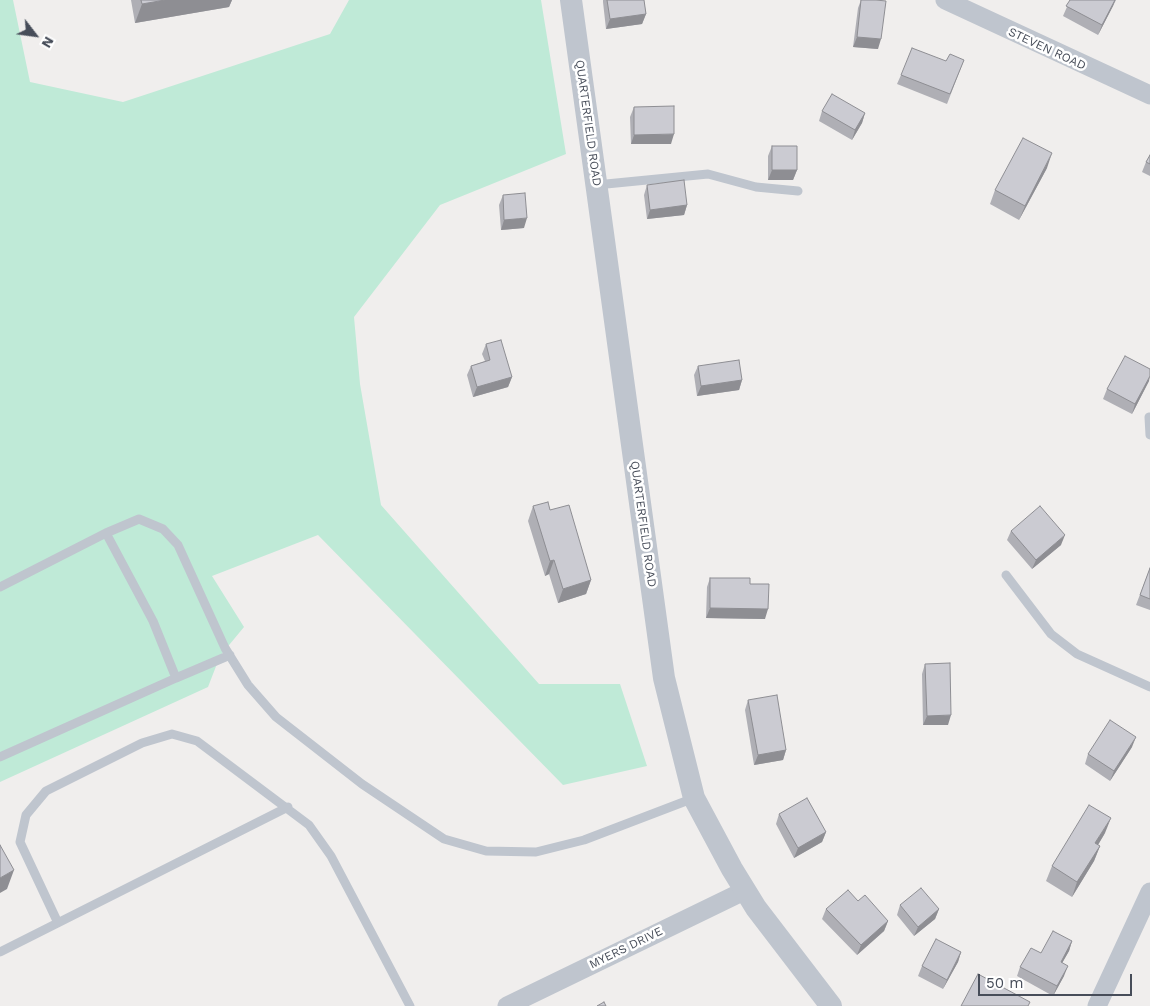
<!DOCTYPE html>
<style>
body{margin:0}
#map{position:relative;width:1150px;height:1006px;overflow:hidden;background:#f0eeed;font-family:"Work Sans",sans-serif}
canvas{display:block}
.north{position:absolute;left:10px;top:10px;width:50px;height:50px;-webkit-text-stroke:4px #fff;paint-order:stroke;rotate:120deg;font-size:14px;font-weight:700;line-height:20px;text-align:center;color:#474d59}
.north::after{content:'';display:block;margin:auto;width:18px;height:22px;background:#474d59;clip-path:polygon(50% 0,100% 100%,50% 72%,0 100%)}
.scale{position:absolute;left:978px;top:974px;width:154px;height:22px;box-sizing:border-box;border:2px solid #474d59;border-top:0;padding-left:6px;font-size:15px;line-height:18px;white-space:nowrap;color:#474d59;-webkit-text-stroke:4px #fff;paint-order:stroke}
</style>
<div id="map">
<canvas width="1150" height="1006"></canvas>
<div class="north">N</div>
<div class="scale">50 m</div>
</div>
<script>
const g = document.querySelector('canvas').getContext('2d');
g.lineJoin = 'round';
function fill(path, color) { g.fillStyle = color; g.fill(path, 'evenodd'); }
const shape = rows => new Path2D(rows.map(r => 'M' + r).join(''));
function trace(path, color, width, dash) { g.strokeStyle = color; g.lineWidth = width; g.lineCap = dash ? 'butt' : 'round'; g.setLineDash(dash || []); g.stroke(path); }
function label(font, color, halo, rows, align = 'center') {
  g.font = font + ' "Work Sans",sans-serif'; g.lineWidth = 5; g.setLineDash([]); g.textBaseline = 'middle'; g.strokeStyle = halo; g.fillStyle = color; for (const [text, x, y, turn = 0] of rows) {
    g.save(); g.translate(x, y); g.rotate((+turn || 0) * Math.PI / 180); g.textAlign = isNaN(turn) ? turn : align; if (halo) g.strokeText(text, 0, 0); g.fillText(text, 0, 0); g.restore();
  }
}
fill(shape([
 [0,0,13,0,30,82,123,102,330,34,349,0,541,0,566,154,440,205,354,317,360,384,381,505,539,684,620,684,647,766,563,785,318,535,212,576,244,627,220,656,208,687,0,782]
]), '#bfead7');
trace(shape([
 [596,185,708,174,756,187,798,191],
 [1149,417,1150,435],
 [106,533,139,519,163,529,178,545,225,648,248,685,276,717,362,784,444,839,486,851,536,852,584,840,694,798],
 [1006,575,1051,634,1077,654,1150,687],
 [0,587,106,533,153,621,176,678,0,757],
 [176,678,230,655],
 [58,923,20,842,26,815,46,791,142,743,172,734,197,741,309,825,331,856,410,1006],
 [0,952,288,807]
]), '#bfc5ce', 9);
trace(shape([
 [945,0,1150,95],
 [507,1006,744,891],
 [1097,1006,1150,892]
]), '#bfc5ce', 19);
trace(shape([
 [571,0,664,678,694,798,732,869,756,908,831,1006]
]), '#bfc5ce', 22);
fill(shape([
 [131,0,232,0,229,7,135,23],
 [603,0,644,0,646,14,642,24,606,29,603,2],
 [861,0,876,0,878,49,853,47,858,8],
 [1070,0,1116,0,1113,6,1098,35,1063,16],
 [964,60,947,104,897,84,901,75,946,61],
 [634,107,671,144,631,144,630,117],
 [822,111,865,113,862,123,852,140,819,121],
 [772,146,797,170,793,180,768,180,768,156],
 [1150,155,1150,176,1142,172,1146,162],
 [1047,168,1019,220,990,204,995,190],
 [647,185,687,205,684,215,647,219,644,195],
 [503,195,524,228,501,230,499,205],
 [486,344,512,377,508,387,473,397,467,375,471,366,485,361,482,354],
 [698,366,742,380,739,390,697,396,694,375],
 [1149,381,1132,414,1103,399,1107,389],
 [533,506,550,510,591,580,586,594,558,603,549,574,545,576,528,521],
 [1011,531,1061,545,1032,569,1007,540],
 [1150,568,1150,610,1136,605],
 [710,578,750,584,765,619,706,618,707,587],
 [925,664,948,725,923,725,922,674],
 [748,700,786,750,783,760,754,765,745,710],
 [1132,747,1110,781,1085,764,1088,754],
 [779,814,826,832,822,842,794,858,776,824],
 [1105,833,1098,845,1100,846,1094,861,1072,897,1046,881,1052,866],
 [858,901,888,921,884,931,857,955,822,919,826,909],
 [900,905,939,909,935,919,914,936,897,915],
 [1072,941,1069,951,1062,963,1064,976,1053,996,1017,976,1020,967,1041,953],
 [961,952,958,962,943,989,918,976,922,966]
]), '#afafb5');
fill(shape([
 [165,0,232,0,229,7,135,23,142,4],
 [1115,0,1113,6,1098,35,1102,25],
 [646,14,642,24,606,29,610,19],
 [857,37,881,39,878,49,853,47],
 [865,113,862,123,852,140,855,130],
 [674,134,671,144,631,144,634,135],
 [1052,153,1047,168,1019,220,1025,206],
 [772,170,797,170,793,180,768,180],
 [687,205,684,215,647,219,650,210],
 [527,218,524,228,501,230,504,220],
 [1150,376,1149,381,1132,414,1135,404],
 [512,377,508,387,473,397,477,387],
 [742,380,739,390,697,396,701,386],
 [1065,535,1061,545,1032,569,1036,560],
 [554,560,549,574,545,576,550,561],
 [591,580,586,594,558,603,563,589],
 [710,608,768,609,765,619,706,618],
 [951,715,948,725,923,725,927,716],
 [1136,737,1132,747,1110,781,1114,771],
 [786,750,783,760,754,765,758,755],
 [1111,818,1105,833,1090,858,1095,843],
 [826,832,822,842,794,858,798,848],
 [1100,846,1094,861,1072,897,1077,882],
 [14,870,7,889,0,893,0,878],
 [939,909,935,919,914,936,918,927],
 [888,921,884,931,857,955,861,945],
 [1072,941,1069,951,1057,972,1061,962],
 [961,952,958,962,943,989,947,980],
 [1068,966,1064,976,1053,996,1057,986]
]), '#8e8e93');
const building = shape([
 [141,0,165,0,142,4,141,0],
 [607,0,644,0,646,14,610,19,607,0],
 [861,0,876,0,886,1,881,39,857,37,861,0],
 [1070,0,1115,0,1102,25,1066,6,1070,0],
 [912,48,946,61,950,54,964,60,950,94,901,75,912,48],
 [832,94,865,113,855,130,822,111,832,94],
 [674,106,674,134,634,135,634,107,674,106],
 [1023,138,1052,153,1025,206,995,190,1023,138],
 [772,146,797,146,797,170,772,170,772,146],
 [1150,155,1150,164,1146,162,1150,155],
 [684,180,687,205,650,210,647,185,684,180],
 [525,193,527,218,504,220,503,195,525,193],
 [501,340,512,377,477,387,471,366,490,360,486,344,501,340],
 [1125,356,1150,369,1150,376,1135,404,1107,389,1125,356],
 [739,360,742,380,701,386,698,366,739,360],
 [548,502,550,510,569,505,591,580,563,589,554,560,550,561,533,506,548,502],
 [1040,506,1065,535,1036,560,1011,531,1040,506],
 [1150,568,1150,599,1140,595,1150,568],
 [710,578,750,578,750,584,769,584,768,609,710,608,710,578],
 [950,663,951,715,927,716,925,664,950,663],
 [777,695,786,750,758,755,748,700,777,695],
 [1110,720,1136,737,1114,771,1088,754,1110,720],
 [807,798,826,832,798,848,779,814,807,798],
 [1089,805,1111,818,1095,843,1100,846,1077,882,1052,866,1089,805],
 [0,845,14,870,0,878,0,845],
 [921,888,939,909,918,927,900,905,921,888],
 [848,890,858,901,865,895,888,921,861,945,826,909,848,890],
 [1053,931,1072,941,1061,962,1068,966,1057,986,1020,967,1031,948,1041,953,1053,931],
 [936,939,961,952,947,980,922,966,936,939],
 [978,974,1030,1002,1028,1006,961,1006,978,974],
 [604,1002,606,1006,597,1006,604,1002]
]);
fill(building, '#cbcbd2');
trace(building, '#8e8e93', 1);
label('12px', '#474d59', '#fff', [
 ["STEVEN ROAD",1047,49,25],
 ["QUARTERFIELD ROAD",588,123,82],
 ["QUARTERFIELD ROAD",643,524,82],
 ["MYERS DRIVE",626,948,-26]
]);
</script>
